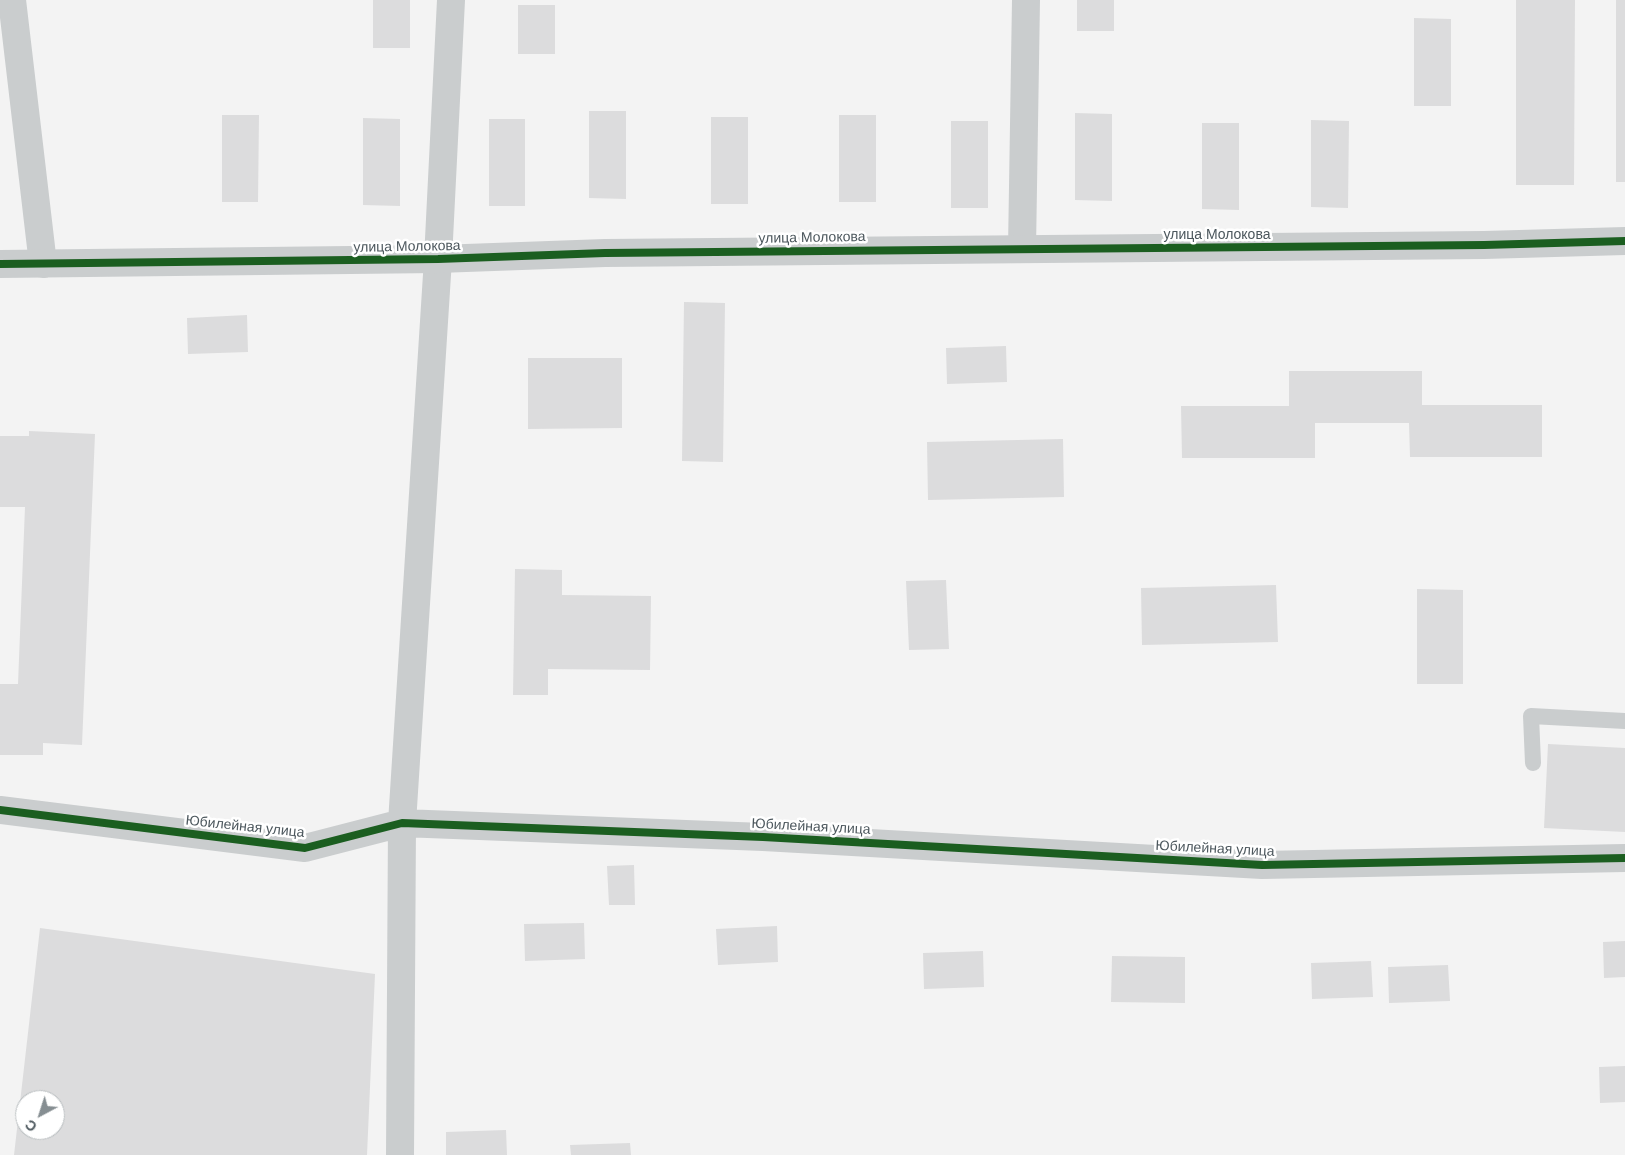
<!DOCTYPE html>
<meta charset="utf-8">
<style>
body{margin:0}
#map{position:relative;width:1625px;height:1155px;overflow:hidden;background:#f3f3f3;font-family:Arial,sans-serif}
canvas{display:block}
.north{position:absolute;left:15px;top:1090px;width:50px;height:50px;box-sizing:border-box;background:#fff;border:1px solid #b7bcbe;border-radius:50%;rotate:220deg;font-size:14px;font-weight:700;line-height:20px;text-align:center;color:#4c575d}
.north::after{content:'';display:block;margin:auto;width:18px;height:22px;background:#868e92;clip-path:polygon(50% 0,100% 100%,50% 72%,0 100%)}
</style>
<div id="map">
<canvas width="1625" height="1155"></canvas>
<div class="north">С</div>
</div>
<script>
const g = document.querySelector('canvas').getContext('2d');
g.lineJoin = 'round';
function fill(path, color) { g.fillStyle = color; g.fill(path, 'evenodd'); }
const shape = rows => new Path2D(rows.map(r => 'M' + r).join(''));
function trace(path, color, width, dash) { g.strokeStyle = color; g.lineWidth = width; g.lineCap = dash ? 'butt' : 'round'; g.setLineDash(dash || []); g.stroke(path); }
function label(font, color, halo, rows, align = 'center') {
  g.font = font + ' Arial,sans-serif'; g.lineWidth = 5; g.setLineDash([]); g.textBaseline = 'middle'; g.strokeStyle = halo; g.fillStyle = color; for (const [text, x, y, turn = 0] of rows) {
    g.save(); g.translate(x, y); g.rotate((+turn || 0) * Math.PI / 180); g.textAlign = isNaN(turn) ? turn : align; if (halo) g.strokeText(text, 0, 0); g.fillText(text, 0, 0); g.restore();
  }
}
fill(shape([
 [373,0,410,0,410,48,373,48],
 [1077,0,1114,0,1114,31,1077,31],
 [1516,0,1575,0,1574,185,1516,185],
 [1616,0,1625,0,1625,182,1616,182],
 [518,5,555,5,555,54,518,54],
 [1414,18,1451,19,1451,106,1414,106],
 [589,111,626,111,626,199,589,198],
 [1075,113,1112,114,1112,201,1075,200],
 [222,115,259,115,258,202,222,202],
 [839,115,876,115,876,202,839,202],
 [711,117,748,117,748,204,711,204],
 [363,118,400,119,400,206,363,205],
 [489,119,525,119,525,206,489,206],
 [1311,120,1349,121,1348,208,1311,207],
 [951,121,988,121,988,208,951,208],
 [1202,123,1239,123,1239,210,1202,209],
 [684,302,725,303,723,462,682,461],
 [247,315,248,352,188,354,187,318],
 [1006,346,1007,382,947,384,946,348],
 [528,358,622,358,622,428,528,429],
 [1289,371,1422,371,1422,405,1542,405,1542,457,1410,457,1409,423,1315,423,1315,458,1182,458,1181,406,1289,406],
 [29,431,95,434,82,745,43,743,43,755,0,755,0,684,18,684,25,507,0,507,0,436,29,436],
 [1063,439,1064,497,928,500,927,442],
 [515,569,562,570,562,595,651,596,650,670,548,669,548,695,513,695],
 [946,580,949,649,909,650,906,581],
 [1276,585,1278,642,1142,645,1141,588],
 [1417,589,1463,590,1463,684,1417,684],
 [1548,744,1625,748,1625,832,1544,828],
 [634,865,635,905,609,905,607,866],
 [584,923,585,959,525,961,524,924],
 [777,926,778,962,718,965,716,929],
 [40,928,375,974,367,1155,14,1155],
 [25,1100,55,1100,55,1130,25,1130],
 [1625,941,1625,977,1604,978,1603,942],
 [983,951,984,987,924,989,923,953],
 [1112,956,1185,957,1185,1003,1111,1002],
 [1371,961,1373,997,1312,999,1311,963],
 [1448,965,1450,1001,1389,1003,1388,967],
 [1625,1066,1625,1102,1600,1103,1599,1067],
 [506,1130,507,1155,446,1155,446,1132],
 [630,1143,631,1155,571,1155,570,1145]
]), '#dcdcdd');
trace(shape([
 [1533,763,1531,716,1625,721]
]), '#cacdce', 16);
trace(shape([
 [12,0,43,264],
 [1022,249,1026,0],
 [0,810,305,848,402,823,763,837,1262,865,1625,858],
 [400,1155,402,823,438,259,451,0]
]), '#cacdce', 28);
trace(shape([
 [0,264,438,259,605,253,1484,245,1625,241]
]), '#cacdce', 28);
trace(shape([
 [0,264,438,259,605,253,1484,245,1625,241],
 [0,810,305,848,402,823,763,837,1262,865,1625,858]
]), '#1b5e20', 8);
label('14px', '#4c575d', '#fff', [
 ["улица Молокова",1217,235],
 ["улица Молокова",812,238,-1],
 ["улица Молокова",407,247,-1],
 ["Юбилейная улица",245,827,6],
 ["Юбилейная улица",811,827,3],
 ["Юбилейная улица",1215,849,3]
]);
</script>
